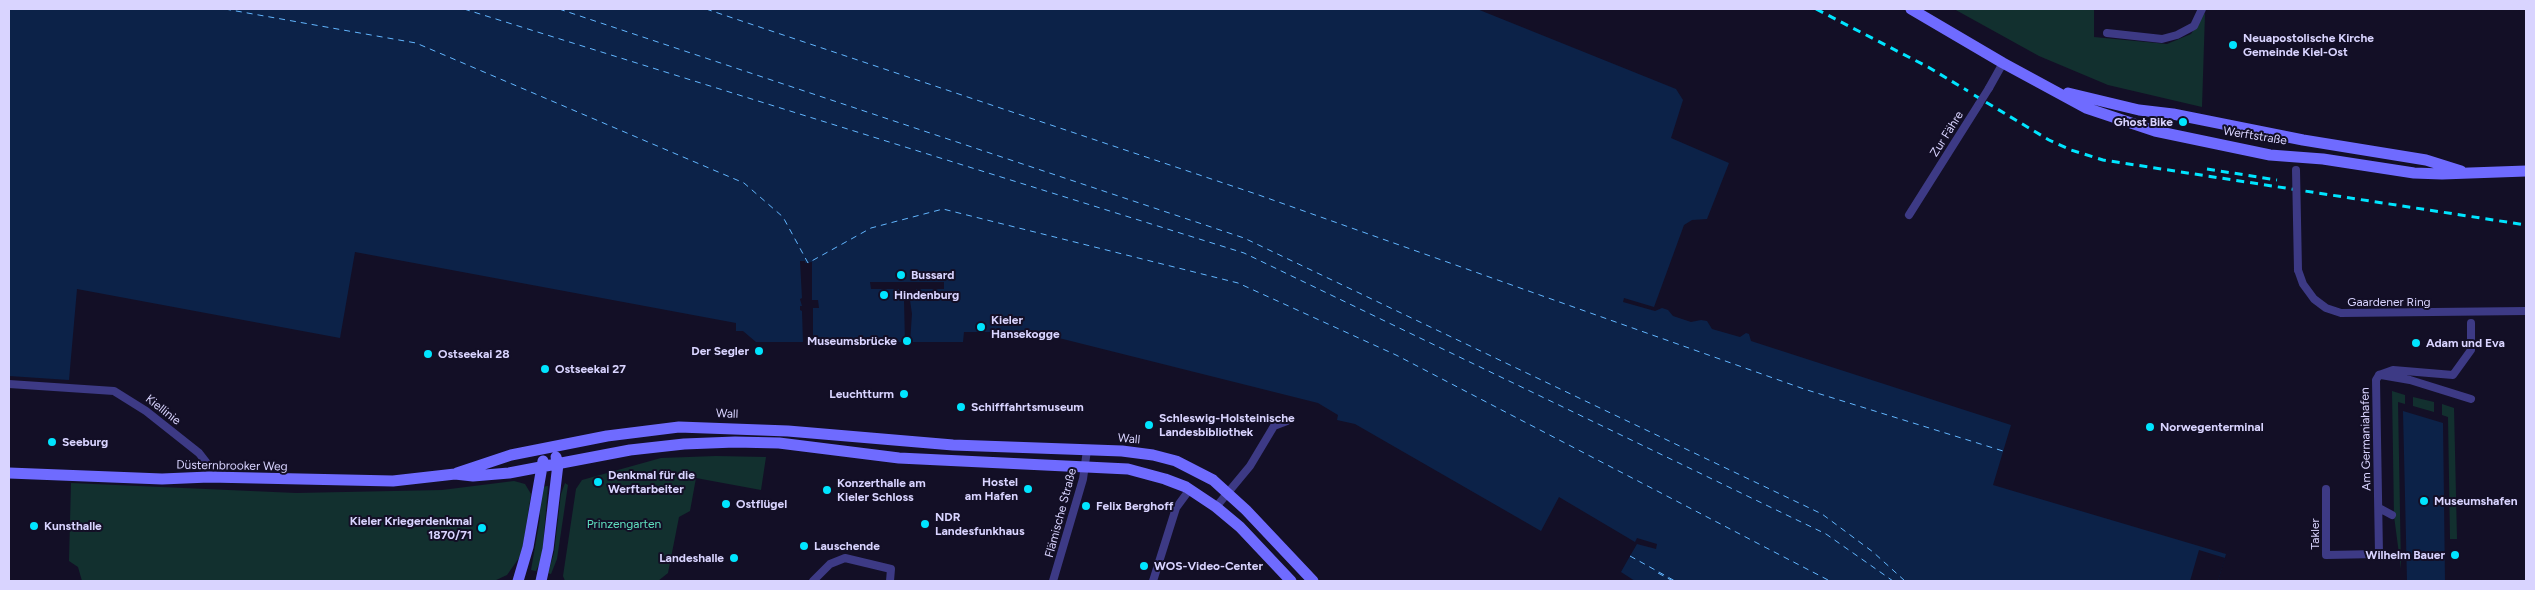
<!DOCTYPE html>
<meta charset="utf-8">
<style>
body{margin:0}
#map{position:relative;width:2535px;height:590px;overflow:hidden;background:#130f26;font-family:Figtree,sans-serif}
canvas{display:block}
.frame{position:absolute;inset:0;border:10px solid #d9d4ff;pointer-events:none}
</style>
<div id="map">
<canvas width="2535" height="590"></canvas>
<div class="frame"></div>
</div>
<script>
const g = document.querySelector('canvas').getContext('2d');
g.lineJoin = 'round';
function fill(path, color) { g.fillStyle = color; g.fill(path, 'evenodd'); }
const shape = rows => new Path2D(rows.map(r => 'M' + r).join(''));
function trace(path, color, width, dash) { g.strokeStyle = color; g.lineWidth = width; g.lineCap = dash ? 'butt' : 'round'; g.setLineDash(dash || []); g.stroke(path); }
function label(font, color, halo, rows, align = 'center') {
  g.font = font + ' Figtree,sans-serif'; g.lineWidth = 4; g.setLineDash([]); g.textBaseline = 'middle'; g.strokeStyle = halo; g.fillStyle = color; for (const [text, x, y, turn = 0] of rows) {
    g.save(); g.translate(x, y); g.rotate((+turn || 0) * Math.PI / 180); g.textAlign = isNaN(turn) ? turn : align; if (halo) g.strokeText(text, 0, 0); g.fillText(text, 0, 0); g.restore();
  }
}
fill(shape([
 [1954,9,2094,9,2094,37,2167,44,2191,34,2205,13,2202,107,2108,85,2039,56],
 [2392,391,2405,395,2405,404,2398,402,2401,569,2394,516],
 [2413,397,2434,402,2434,412,2413,406],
 [2442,404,2454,408,2457,539,2450,539,2448,417,2442,415],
 [716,456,766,457,761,490,696,478,690,511,679,517,668,573,658,581,565,581,563,576,576,489,582,480,661,458],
 [514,481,525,484,531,494,523,546,519,558,507,575,494,581,82,581,78,567,69,561,71,483,296,493,442,490],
 [565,483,568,485,557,559,551,574,548,573,554,553,561,494],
 [548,486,542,558,536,571,531,570,540,518,539,504,541,487]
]), '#12302f');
fill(shape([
 [9,9,1477,9,1676,89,1683,100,1671,138,1729,163,1707,219,1692,220,1684,225,1654,307,1624,298,1623,302,1655,311,1662,308,1668,310,1673,316,1691,322,1701,320,1707,321,1712,329,1740,337,1746,333,1749,334,1751,341,2011,425,1993,485,2226,554,2218,581,1635,581,1621,572,1630,556,1637,544,1656,549,1657,544,1637,538,1635,542,1559,497,1541,531,1355,424,1337,420,1338,415,1318,403,1035,332,964,332,963,342,756,342,743,331,736,331,736,323,355,252,340,338,77,289,69,380,9,376],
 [2403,411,2443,423,2445,581,2407,581]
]), '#0c2248');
fill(shape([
 [800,261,805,261,805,263,812,262,812,300,818,300,819,308,813,308,813,343,803,343,802,311,800,310,800,306,802,306,800,299,802,298],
 [870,282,944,282,944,289,916,289,916,300,910,300,912,314,910,343,905,343,904,300,899,300,899,289,871,289],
 [2199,550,2225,558,2218,581,2190,581]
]), '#130f26');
trace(shape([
 [225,9,416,43,744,183,783,217,808,263,871,228,943,209,1238,283,1396,355,1830,581],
 [464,9,1244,253,1826,534,1893,581],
 [559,9,1244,238,1822,514,1873,552,1905,581],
 [706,9,1256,194,1804,389,2003,451],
 [1630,556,1675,581],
 [1658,573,1673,581]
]), '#62b6ff', 1, [6, 5]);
trace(shape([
 [2107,33,2162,39,2177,35,2194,26,2202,9],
 [1989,88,2003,63],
 [1909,215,1979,104],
 [2298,270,2303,284,2314,299,2326,308,2341,313,2526,311],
 [2379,375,2393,370,2453,375,2471,350,2471,323],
 [2381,375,2410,380,2471,399],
 [9,384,114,391,146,411,199,453,206,462],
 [2326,489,2326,555,2379,554,2376,380,2379,375],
 [1216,507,1250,466,1274,426,1287,421],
 [2379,508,2392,515],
 [813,581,830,564,845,558,891,569,890,581],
 [1053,581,1083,479,1087,450],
 [1153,581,1176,508,1190,489]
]), '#3d3a85', 8);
trace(shape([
 [1911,9,2003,63,2086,108,2155,131,2270,155,2323,159,2414,173,2442,174,2526,171],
 [2068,93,2139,110,2173,114,2303,140,2426,160,2461,171],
 [9,473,162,479,209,477,393,481,455,474,473,476,509,473,630,450,684,444,735,442,779,443,899,458,1128,469,1165,479,1186,487,1216,507,1240,527,1291,581],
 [457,473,511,455,607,436,679,427,788,431,953,445,1122,451,1153,455,1176,461,1213,480,1246,510,1313,581],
 [518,581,528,547,543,461],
 [541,581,548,549,558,464,556,457]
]), '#6f6bff', 11);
trace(shape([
 [1816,9,1928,67,1968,91],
 [1974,95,2049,140,2071,150,2103,160,2526,225],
 [2207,169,2277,180]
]), '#00e5ff', 3, [8, 6]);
trace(shape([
 [1979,104,1989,88],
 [2296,170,2298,270]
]), '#3d3a85', 8);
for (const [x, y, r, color] of [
 [2233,45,5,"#00e5ff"],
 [2183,122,5,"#00e5ff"],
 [901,275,5,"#00e5ff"],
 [884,295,5,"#00e5ff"],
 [981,327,5,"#00e5ff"],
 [907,341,5,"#00e5ff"],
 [2416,343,5,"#00e5ff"],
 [759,351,5,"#00e5ff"],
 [428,354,5,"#00e5ff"],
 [545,369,5,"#00e5ff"],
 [904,394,5,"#00e5ff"],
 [961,407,5,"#00e5ff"],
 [1149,425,5,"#00e5ff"],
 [2150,427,5,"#00e5ff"],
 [52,442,5,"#00e5ff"],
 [598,482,5,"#00e5ff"],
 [1028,489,5,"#00e5ff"],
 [827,490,5,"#00e5ff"],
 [2424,501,5,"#00e5ff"],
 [726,504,5,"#00e5ff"],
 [1086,506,5,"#00e5ff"],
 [925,524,5,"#00e5ff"],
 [34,526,5,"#00e5ff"],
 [482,528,5,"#00e5ff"],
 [804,546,5,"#00e5ff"],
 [2455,555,5,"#00e5ff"],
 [734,558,5,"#00e5ff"],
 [1144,566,5,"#00e5ff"]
]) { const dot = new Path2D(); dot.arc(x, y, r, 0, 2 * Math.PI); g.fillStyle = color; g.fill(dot); trace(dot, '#130f26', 2); }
label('bold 12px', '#d9d4ff', '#130f26', [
 ["Neuapostolische Kirche",2243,38],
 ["Gemeinde Kiel-Ost",2243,52],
 ["Ghost Bike",2173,122,"right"],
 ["Bussard",911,275],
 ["Hindenburg",894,295],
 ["Kieler",991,320],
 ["Hansekogge",991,334],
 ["Museumsbrücke",897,341,"right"],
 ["Adam und Eva",2426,343],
 ["Der Segler",749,351,"right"],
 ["Ostseekai 28",438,354],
 ["Ostseekai 27",555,369],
 ["Leuchtturm",894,394,"right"],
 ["Schifffahrtsmuseum",971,407],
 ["Schleswig-Holsteinische",1159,418],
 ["Landesbibliothek",1159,432],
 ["Norwegenterminal",2160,427],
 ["Seeburg",62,442],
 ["Denkmal für die",608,475],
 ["Werftarbeiter",608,489],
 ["Hostel",1018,482,"right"],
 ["am Hafen",1018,496,"right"],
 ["Konzerthalle am",837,483],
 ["Kieler Schloss",837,497],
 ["Museumshafen",2434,501],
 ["Ostflügel",736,504],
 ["Felix Berghoff",1096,506],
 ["NDR",935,517],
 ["Landesfunkhaus",935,531],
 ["Kieler Kriegerdenkmal",472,521,"right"],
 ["1870/71",472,535,"right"],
 ["Kunsthalle",44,526],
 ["Lauschende",814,546],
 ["Wilhelm Bauer",2445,555,"right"],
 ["Landeshalle",724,558,"right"],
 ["WOS-Video-Center",1154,566]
], 'left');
label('12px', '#d9d4ff', '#130f26', [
 ["Zur Fähre",1947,134,-58],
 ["Werftstraße",2255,136,9],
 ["Gaardener Ring",2389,302],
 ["Kiellinie",163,410,38],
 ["Wall",727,414,2],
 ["Wall",1129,439,5],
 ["Am Germaniahafen",2366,439,-91],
 ["Düsternbrooker Weg",232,466,1],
 ["Flämische Straße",1061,513,-75],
 ["Takler",2315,534,-90]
]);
label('12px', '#5fe0c0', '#130f26', [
 ["Prinzengarten",624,524]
]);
</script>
